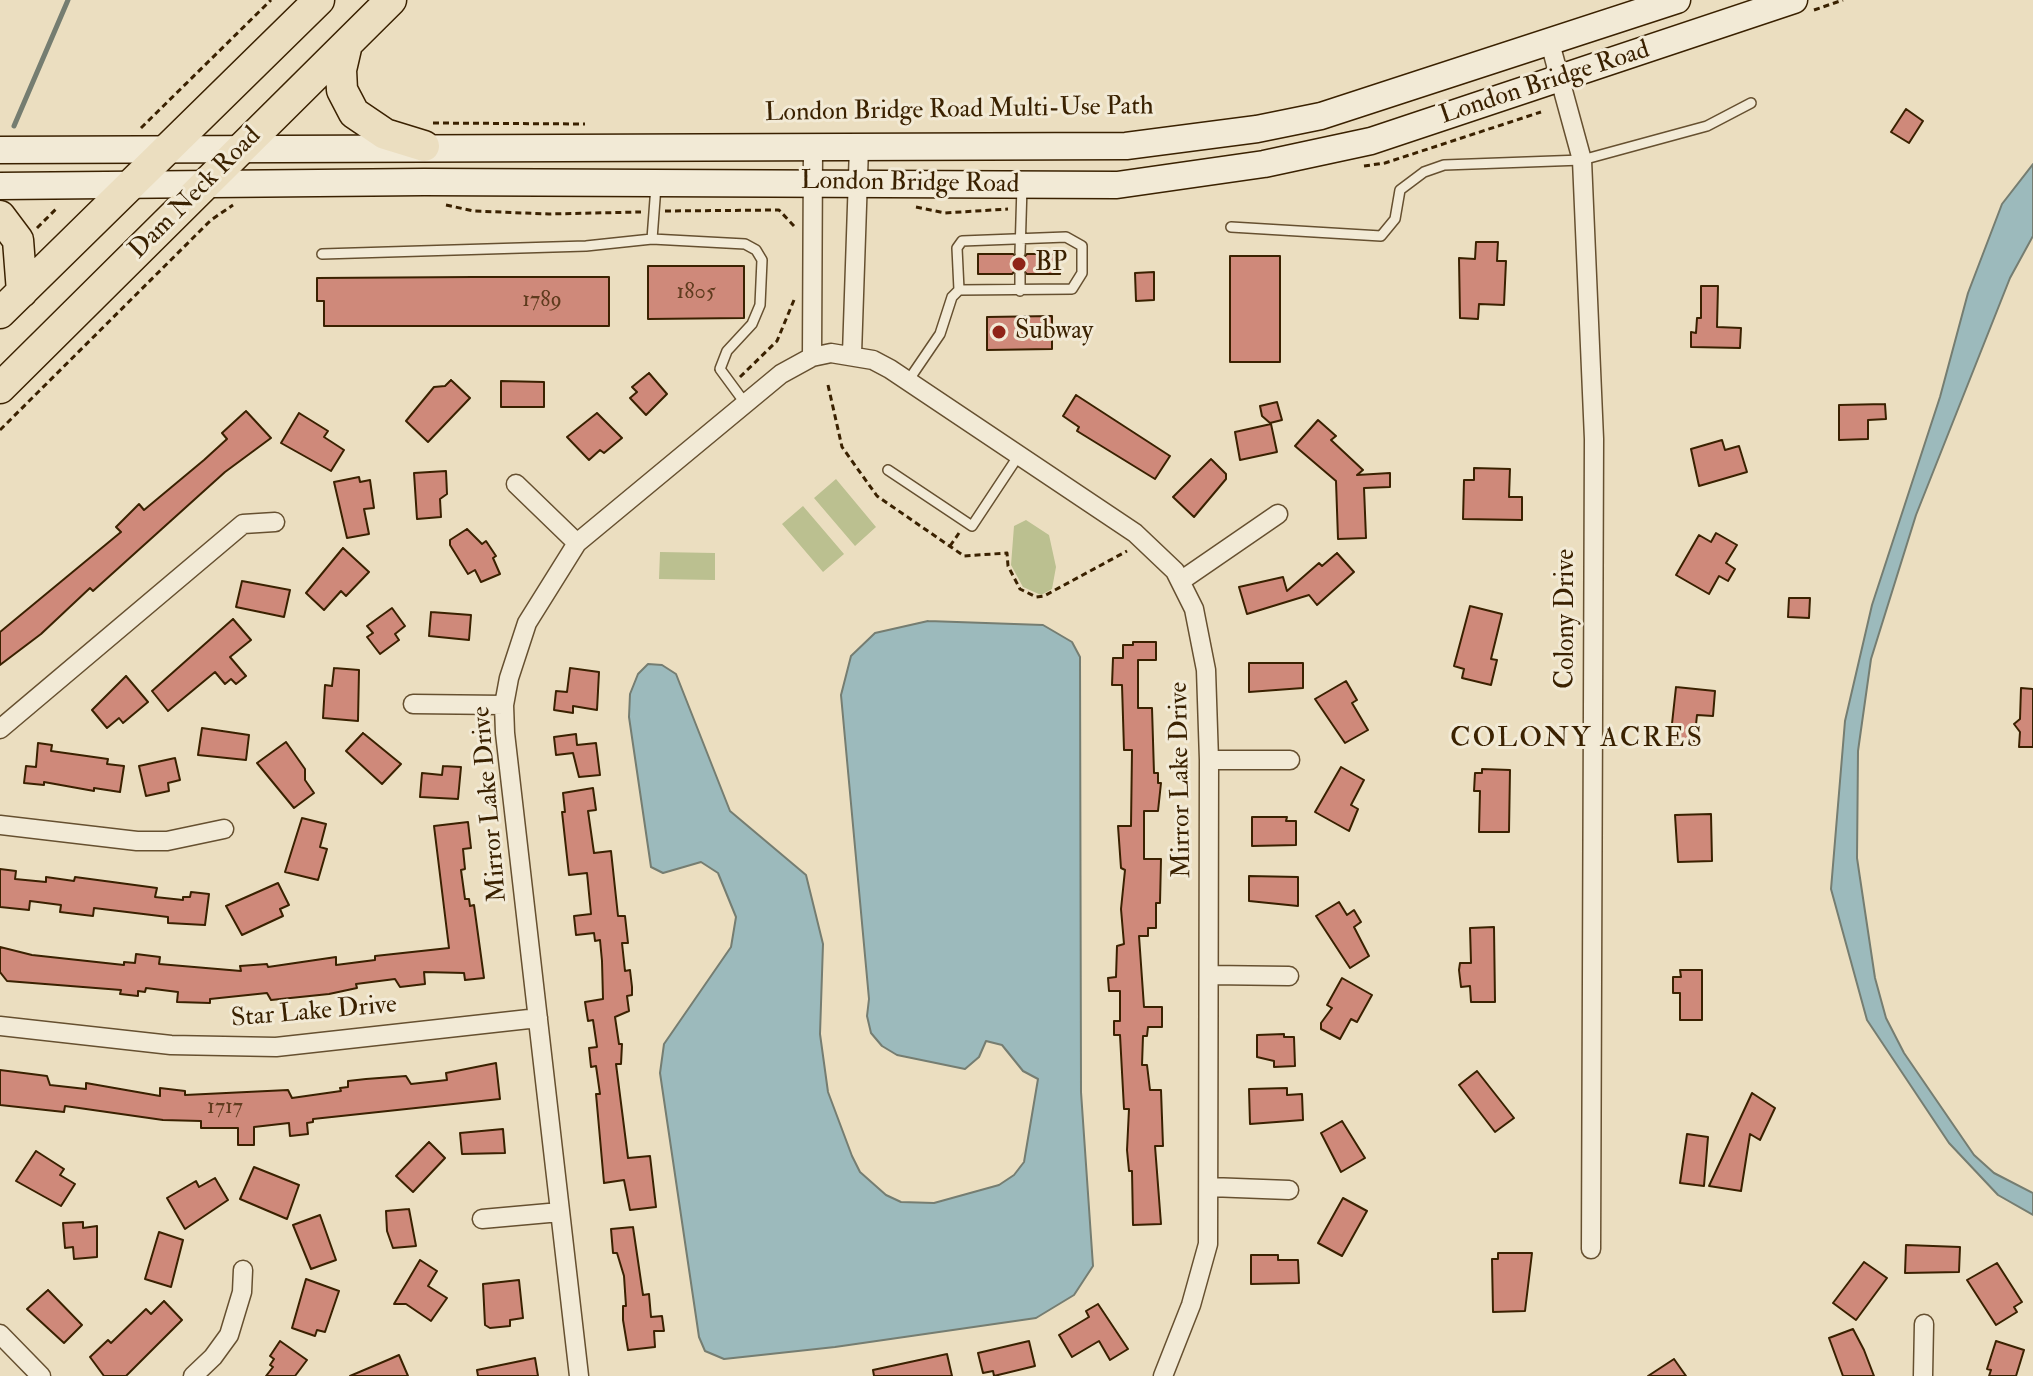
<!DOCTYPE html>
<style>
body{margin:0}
canvas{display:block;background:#ebdec0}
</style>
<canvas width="2033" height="1376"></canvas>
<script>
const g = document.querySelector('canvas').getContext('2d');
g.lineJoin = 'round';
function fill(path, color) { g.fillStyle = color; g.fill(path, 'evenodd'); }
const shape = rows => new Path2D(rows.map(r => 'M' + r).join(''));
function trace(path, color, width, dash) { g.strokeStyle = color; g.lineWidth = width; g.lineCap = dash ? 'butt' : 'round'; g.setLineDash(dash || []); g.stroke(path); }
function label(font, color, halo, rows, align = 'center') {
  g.font = font + ' "IM FELL Double Pica",serif'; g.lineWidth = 6; g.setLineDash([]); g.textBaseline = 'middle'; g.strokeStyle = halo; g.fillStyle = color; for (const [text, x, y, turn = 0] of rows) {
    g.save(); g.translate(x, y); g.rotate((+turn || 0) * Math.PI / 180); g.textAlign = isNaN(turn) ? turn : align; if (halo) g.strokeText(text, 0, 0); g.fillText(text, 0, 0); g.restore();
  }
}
fill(shape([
 [836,479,876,527,855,546,814,498],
 [803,506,844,554,823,572,782,524],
 [1026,520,1049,535,1056,567,1052,589,1041,595,1023,587,1011,565,1014,526],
 [660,552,715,553,715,580,659,579]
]), '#bbc090');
const water = shape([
 [2033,164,2033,236,2010,278,1916,515,1871,659,1858,751,1857,858,1875,978,1886,1018,1904,1053,1974,1155,1994,1173,2033,1193,2033,1215,1998,1195,1949,1143,1867,1020,1831,889,1845,721,1872,605,1940,397,1968,293,2002,204,2033,164],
 [928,621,1043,625,1072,642,1080,657,1081,1092,1093,1266,1074,1295,1036,1318,835,1347,724,1359,705,1351,699,1337,660,1073,664,1044,731,947,736,917,718,873,701,862,663,873,651,867,629,717,630,694,638,674,648,664,662,665,676,674,730,811,806,875,823,944,820,1034,828,1092,852,1156,860,1172,886,1195,901,1202,934,1203,999,1185,1014,1175,1024,1162,1038,1079,1023,1071,1002,1045,986,1041,979,1057,965,1069,897,1055,882,1046,871,1033,867,1016,869,999,841,695,851,656,875,633,928,621]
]);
fill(water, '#9cbabc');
trace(water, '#757d71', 2);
trace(shape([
 [14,126,68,0]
]), '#757d71', 5);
const building = shape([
 [1906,109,1923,121,1909,143,1891,132,1906,109],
 [1476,242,1498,242,1497,261,1506,261,1504,305,1479,304,1478,319,1460,318,1459,258,1475,259,1476,242],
 [978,254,1013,254,1021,260,1027,254,1060,254,1060,274,1027,274,1019,267,1012,274,978,274,978,254],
 [1230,256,1280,256,1280,362,1230,362,1230,256],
 [648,266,744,266,744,318,648,319,648,266],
 [1154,272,1154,300,1136,301,1135,273,1154,272],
 [474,277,609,277,609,326,324,326,324,301,317,301,317,278,474,277],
 [1701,286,1718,286,1717,327,1741,328,1740,348,1691,347,1691,332,1696,333,1697,318,1701,318,1701,286],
 [1052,316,1052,349,987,350,987,317,1052,316],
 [649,373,667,394,646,415,630,398,637,392,632,387,649,373],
 [451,380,470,398,428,442,406,421,434,387,445,386,451,380],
 [501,381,544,382,544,407,501,407,501,381],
 [1076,395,1170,456,1155,479,1077,431,1079,427,1063,416,1076,395],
 [1277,402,1282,420,1270,423,1262,416,1260,406,1277,402],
 [1885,404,1886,419,1868,420,1868,439,1839,440,1839,405,1885,404],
 [246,411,271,438,225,472,93,591,90,588,41,634,0,665,0,632,121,532,116,527,139,504,144,510,204,460,227,439,222,433,246,411],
 [299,413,328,431,324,437,344,450,331,471,281,443,299,413],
 [597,413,622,438,604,453,600,450,589,460,567,437,597,413],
 [1318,420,1336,436,1331,440,1363,470,1357,475,1390,473,1390,487,1364,488,1366,538,1338,539,1336,481,1295,446,1318,420],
 [1271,424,1277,452,1240,460,1235,432,1271,424],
 [1722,440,1725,450,1739,446,1747,472,1699,486,1691,449,1722,440],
 [1211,459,1226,474,1226,479,1194,517,1173,497,1211,459],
 [1474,468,1510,469,1509,497,1522,497,1522,520,1463,519,1464,480,1474,480,1474,468],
 [446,471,447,494,440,499,441,517,417,519,414,473,446,471],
 [359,477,360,482,370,480,374,508,364,509,369,534,347,538,334,482,359,477],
 [467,529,482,544,486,541,496,556,493,558,500,574,481,582,475,570,468,574,450,545,450,540,467,529],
 [1716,533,1737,545,1726,563,1735,569,1728,581,1719,576,1709,594,1676,575,1699,535,1711,542,1716,533],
 [343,548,369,572,346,596,341,591,324,610,306,593,343,548],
 [1337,553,1354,572,1317,605,1309,595,1247,614,1239,587,1283,577,1287,591,1319,563,1322,566,1337,553],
 [242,581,290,590,284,617,236,607,242,581],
 [1789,598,1810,598,1809,618,1788,617,1789,598],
 [1470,606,1502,614,1491,659,1497,660,1491,685,1462,678,1464,669,1454,666,1470,606],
 [392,608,405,626,395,634,399,640,380,654,367,637,373,633,367,626,392,608],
 [431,612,471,615,469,640,429,636,431,612],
 [233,619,251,640,230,657,246,676,236,684,231,679,225,684,215,672,168,711,152,691,233,619],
 [1133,642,1156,642,1156,660,1138,660,1138,708,1152,708,1154,773,1158,773,1158,783,1161,783,1158,811,1144,811,1144,859,1161,859,1160,903,1156,903,1156,928,1148,928,1148,936,1139,936,1144,1007,1162,1007,1162,1027,1148,1027,1147,1036,1143,1036,1142,1065,1147,1065,1150,1090,1161,1090,1163,1146,1155,1146,1161,1224,1133,1225,1132,1171,1129,1171,1127,1150,1129,1109,1124,1109,1120,1035,1114,1035,1114,1021,1120,1021,1120,991,1109,991,1108,978,1116,977,1117,946,1124,944,1121,909,1125,870,1121,868,1118,826,1131,826,1132,750,1124,750,1122,685,1112,685,1113,658,1123,658,1123,645,1133,645,1133,642],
 [1249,663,1303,663,1303,688,1249,692,1249,663],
 [334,668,359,670,358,721,323,718,325,685,332,686,334,668],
 [570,668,599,672,597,710,573,706,573,713,554,710,556,691,567,692,570,668],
 [126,676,148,702,123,723,119,718,107,728,92,710,126,676],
 [1346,681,1357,700,1352,703,1368,730,1345,743,1315,699,1346,681],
 [1676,687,1715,691,1713,716,1697,715,1694,744,1670,742,1676,687],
 [2021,688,2033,689,2033,747,2019,747,2020,732,2014,724,2020,719,2021,688],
 [202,728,249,735,246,760,198,755,202,728],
 [363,733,401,764,382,784,346,751,363,733],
 [576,734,577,745,596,743,600,775,579,777,573,753,556,755,554,737,576,734],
 [286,742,305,769,305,780,314,793,294,808,257,763,286,742],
 [38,743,52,745,51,751,108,759,107,764,124,766,120,792,94,788,94,791,44,782,44,785,24,783,26,766,36,767,38,743],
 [175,758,180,780,168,783,169,791,146,796,139,766,175,758],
 [443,766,461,767,458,799,420,797,422,773,442,775,443,766],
 [1341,767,1364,780,1351,805,1358,809,1349,831,1315,812,1341,767],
 [1482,769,1510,770,1509,832,1479,832,1480,791,1474,791,1475,773,1482,773,1482,769],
 [593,788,596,810,588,811,594,853,611,851,618,916,625,916,628,943,622,943,625,971,630,970,632,987,632,995,627,996,629,1011,615,1017,619,1044,622,1044,621,1064,616,1064,628,1158,650,1156,656,1207,630,1210,624,1180,604,1183,596,1094,600,1094,596,1066,591,1067,589,1048,597,1047,593,1020,588,1021,585,1002,603,999,602,961,600,940,595,941,594,933,576,935,574,916,591,914,587,873,569,875,562,812,565,812,563,793,593,788],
 [1711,814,1712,861,1678,862,1675,815,1711,814],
 [1252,817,1287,817,1286,821,1296,821,1296,845,1252,846,1252,817],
 [302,818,326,824,320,847,327,849,318,880,285,872,302,818],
 [468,822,471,848,463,849,465,869,461,870,465,899,469,899,470,906,474,905,484,978,465,980,464,973,424,972,425,984,400,987,395,979,356,984,357,988,329,994,271,1000,267,993,210,999,210,1003,177,1002,178,992,146,988,145,992,138,991,138,996,120,994,121,990,7,981,0,972,0,947,32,955,124,965,124,962,135,963,136,954,160,957,159,964,241,971,240,966,267,964,268,967,336,957,336,965,375,960,375,956,449,948,434,826,468,822],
 [0,869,16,871,15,879,46,882,46,877,74,881,75,877,157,888,155,897,183,900,183,897,190,897,191,892,209,894,205,925,168,923,168,917,94,908,93,916,60,912,61,905,30,901,29,910,0,907,0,869],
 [1249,876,1298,877,1298,906,1249,901,1249,876],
 [278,883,289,905,280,909,283,916,242,935,226,906,278,883],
 [1339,902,1347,915,1354,910,1361,922,1354,927,1369,956,1350,968,1316,916,1339,902],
 [1494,927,1495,1002,1471,1002,1470,986,1461,987,1459,970,1460,963,1471,963,1470,928,1494,927],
 [1680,970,1702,970,1702,1020,1680,1020,1680,993,1673,993,1673,977,1681,977,1680,970],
 [1342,978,1372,995,1357,1022,1351,1019,1340,1039,1321,1029,1321,1023,1332,1008,1327,1005,1342,978],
 [1284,1034,1284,1037,1294,1037,1295,1066,1274,1067,1274,1061,1257,1057,1257,1035,1284,1034],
 [496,1063,500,1099,313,1119,313,1122,307,1123,308,1134,290,1136,289,1123,254,1127,254,1145,238,1145,238,1128,201,1128,201,1121,163,1120,65,1106,64,1112,0,1105,0,1070,47,1076,50,1085,86,1089,86,1083,160,1096,160,1088,185,1091,185,1095,288,1090,292,1098,341,1091,340,1088,348,1087,348,1081,366,1079,406,1076,411,1084,447,1080,446,1073,496,1063],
 [1477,1071,1514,1118,1495,1132,1459,1085,1477,1071],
 [1287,1088,1287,1095,1302,1094,1303,1120,1250,1124,1249,1089,1287,1088],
 [1752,1093,1775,1108,1760,1140,1750,1134,1741,1191,1709,1186,1752,1093],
 [1342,1121,1365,1158,1341,1172,1321,1133,1342,1121],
 [503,1129,505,1153,462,1154,460,1133,503,1129],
 [1687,1134,1708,1137,1704,1186,1680,1183,1687,1134],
 [429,1142,445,1158,413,1192,396,1176,429,1142],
 [36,1151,64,1169,60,1175,75,1184,61,1206,16,1181,36,1151],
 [254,1167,299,1185,287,1219,240,1199,254,1167],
 [215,1178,228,1200,185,1229,167,1198,196,1181,199,1187,215,1178],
 [1343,1198,1367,1211,1342,1256,1318,1243,1343,1198],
 [409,1209,416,1246,393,1248,387,1231,386,1211,409,1209],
 [320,1215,336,1260,311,1269,293,1225,320,1215],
 [83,1222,83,1228,97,1226,97,1257,74,1259,73,1247,65,1248,63,1223,83,1222],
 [633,1227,643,1295,649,1294,651,1317,662,1316,664,1331,654,1331,655,1347,628,1350,623,1320,623,1306,626,1306,624,1276,617,1253,613,1253,611,1229,633,1227],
 [159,1232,183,1240,171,1287,145,1279,159,1232],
 [1906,1245,1960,1247,1959,1272,1905,1273,1906,1245],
 [1498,1253,1532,1253,1525,1311,1493,1312,1492,1259,1498,1259,1498,1253],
 [1251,1255,1278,1255,1278,1260,1298,1260,1299,1283,1251,1284,1251,1255],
 [420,1260,437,1271,428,1286,447,1298,431,1321,406,1304,394,1304,420,1260],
 [1864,1262,1887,1278,1856,1320,1833,1303,1864,1262],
 [1997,1263,2022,1302,2014,1307,2017,1312,1996,1325,1967,1280,1997,1263],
 [306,1279,339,1291,325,1332,317,1330,315,1336,292,1328,306,1279],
 [519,1280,523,1318,510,1320,510,1326,490,1328,485,1325,483,1284,519,1280],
 [48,1290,82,1325,64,1343,27,1309,48,1290],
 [164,1301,182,1320,126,1376,104,1376,90,1357,108,1340,111,1343,146,1309,151,1314,164,1301],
 [1098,1304,1128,1349,1110,1360,1099,1341,1072,1357,1059,1335,1089,1317,1086,1311,1098,1304],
 [1853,1329,1864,1350,1874,1376,1843,1376,1829,1338,1853,1329],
 [280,1341,307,1360,295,1376,266,1376,273,1367,270,1365,274,1359,270,1356,280,1341],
 [1029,1341,1035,1366,994,1376,993,1371,983,1373,978,1353,1029,1341],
 [1996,1341,2024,1350,2016,1376,1989,1376,1991,1370,1987,1369,1996,1341],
 [947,1354,952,1376,874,1376,873,1370,947,1354],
 [399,1355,408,1376,350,1376,390,1359,399,1355],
 [535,1358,538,1376,478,1376,477,1370,535,1358],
 [1674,1359,1686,1376,1648,1376,1674,1359]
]);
fill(building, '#cf897a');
trace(building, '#3a2100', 2);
const lane = shape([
 [1231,227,1381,236,1395,219,1400,190,1424,172,1444,165,1582,160,1707,126,1751,103],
 [652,239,656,186],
 [1020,253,1022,186],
 [322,254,586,246,652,239,745,244,756,250,762,260,760,305,752,324,727,351,720,369,745,403],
 [1020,291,1020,274],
 [908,381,940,334,952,297,959,290,1072,289,1082,273,1082,246,1066,237,962,241,957,248,959,290],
 [888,470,972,526,1019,455]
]);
const street = shape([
 [1550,43,1582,160,1594,439,1591,1249],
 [852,354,859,147],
 [812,357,813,148],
 [516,484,577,543],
 [1182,580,1278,514],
 [413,704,504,705],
 [0,729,243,524,275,522],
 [1209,760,1290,760],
 [0,825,137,841,167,841,224,829],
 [1210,975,1289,976],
 [0,1026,171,1045,276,1047,538,1018],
 [1210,1187,1289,1190],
 [482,1219,560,1212],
 [0,1334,41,1376],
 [193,1376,213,1357,229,1335,242,1292,243,1270],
 [579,1376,505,733,504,705,509,678,527,623,577,543,781,374,812,357,831,353,873,360,890,369,1135,533,1175,571,1194,609,1206,670,1209,760,1208,1244,1191,1305,1163,1376],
 [1923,1376,1924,1324]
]);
const secondary = shape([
 [0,150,1126,146,1257,129,1321,116,1677,0],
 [0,186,424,182,1117,185,1264,164,1371,141,1794,0]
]);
const primary = shape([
 [347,44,341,70,342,90,354,113,385,134,424,146],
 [0,216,18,240,22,292],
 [0,313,319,0],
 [0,388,391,0]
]);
trace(lane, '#665030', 12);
trace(street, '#665030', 21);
trace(secondary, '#3a2100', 29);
trace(primary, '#3a2100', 33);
trace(shape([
 [1814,10,1843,0],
 [433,123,585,124],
 [141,128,271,0],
 [1364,166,1385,163,1541,112],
 [446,205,474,211,549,214,641,212],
 [916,207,945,213,1008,209],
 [665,211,779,210,794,226],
 [37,228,57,208],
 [740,377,777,341,794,300],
 [828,385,842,447,877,496,964,556,1007,553,1008,566,1020,589,1036,597,1044,596,1127,551],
 [0,430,211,220,233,205],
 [950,546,959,533]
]), '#3a2100', 3, [6, 4]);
trace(lane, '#f2ead6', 9);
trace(street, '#f2ead6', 18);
trace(secondary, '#f2ead6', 26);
trace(primary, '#ebdec0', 30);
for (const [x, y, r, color] of [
 [1019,264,8,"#8f2418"],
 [999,332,8,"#8f2418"]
]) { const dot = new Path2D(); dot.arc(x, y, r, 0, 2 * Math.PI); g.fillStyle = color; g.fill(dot); trace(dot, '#f2ead6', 3); }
label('22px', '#5f3b1e', null, [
 ["1805",696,293],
 ["1789",542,301],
 ["1717",225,1108]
]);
label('26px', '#3a2100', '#f2ead6', [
 ["London Bridge Road",1545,84,-18],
 ["London Bridge Road Multi-Use Path",959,111,-1],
 ["London Bridge Road",910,184,1],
 ["Dam Neck Road",196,194,-45],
 ["Colony Drive",1567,619,-90],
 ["Mirror Lake Drive",1182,780,-91],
 ["Mirror Lake Drive",491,804,-95],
 ["Star Lake Drive",314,1013,-5]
]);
label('26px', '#3a2100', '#f2ead6', [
 ["BP",1035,264],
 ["Subway",1015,332]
], 'left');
g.letterSpacing = '2px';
label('28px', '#3a2100', '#f2ead6', [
 ["COLONY ACRES",1577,740]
]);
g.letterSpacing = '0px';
</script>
